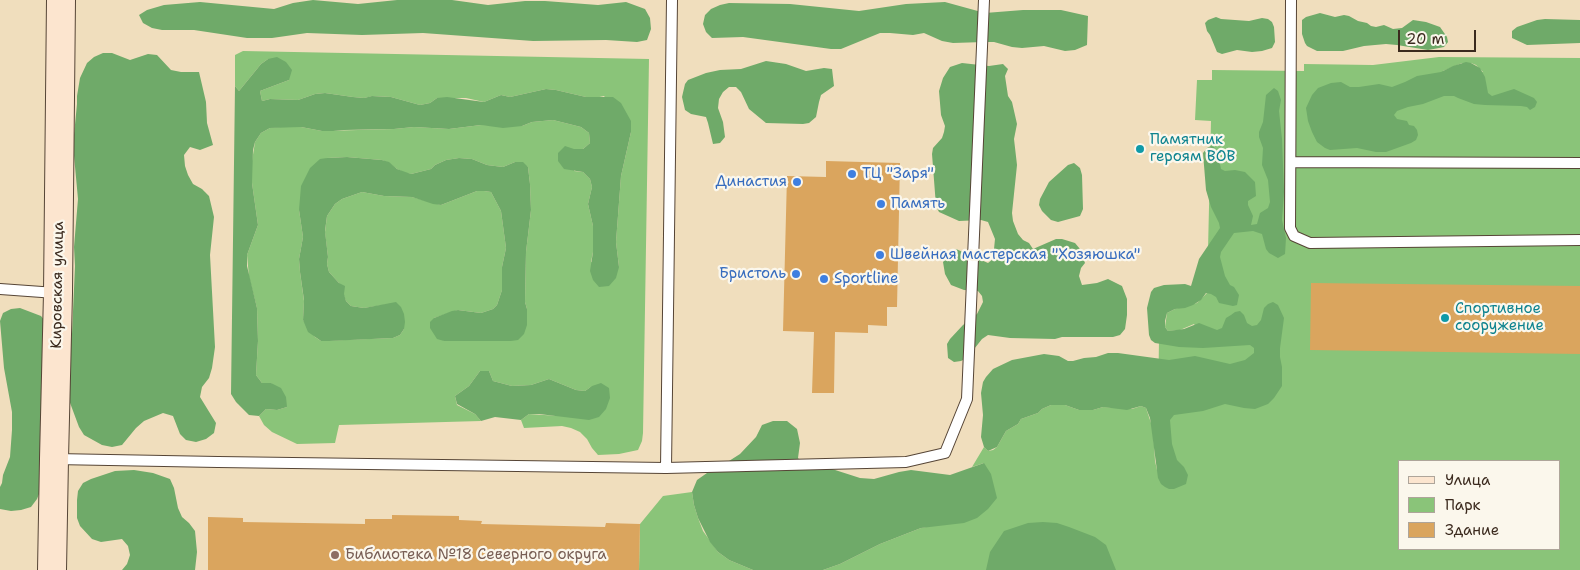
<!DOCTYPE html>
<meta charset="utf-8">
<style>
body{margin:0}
#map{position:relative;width:1580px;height:570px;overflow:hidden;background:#f0debd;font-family:"Shantell Sans",sans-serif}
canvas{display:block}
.legend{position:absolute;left:1398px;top:460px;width:162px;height:90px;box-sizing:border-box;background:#fbf7ec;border:1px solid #aea59a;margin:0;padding:6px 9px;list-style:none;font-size:15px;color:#3b2a1e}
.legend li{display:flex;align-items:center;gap:10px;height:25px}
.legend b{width:25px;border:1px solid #aea59a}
.scale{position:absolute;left:1398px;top:30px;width:78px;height:22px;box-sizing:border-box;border:2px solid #3b2a1e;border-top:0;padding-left:6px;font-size:15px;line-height:18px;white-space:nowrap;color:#3b2a1e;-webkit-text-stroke:4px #fbf7ec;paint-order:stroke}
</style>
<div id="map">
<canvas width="1580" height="570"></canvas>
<ul class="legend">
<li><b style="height:6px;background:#fce5cf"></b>Улица</li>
<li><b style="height:14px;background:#8ac479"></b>Парк</li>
<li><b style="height:14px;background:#daa55e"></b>Здание</li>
</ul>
<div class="scale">20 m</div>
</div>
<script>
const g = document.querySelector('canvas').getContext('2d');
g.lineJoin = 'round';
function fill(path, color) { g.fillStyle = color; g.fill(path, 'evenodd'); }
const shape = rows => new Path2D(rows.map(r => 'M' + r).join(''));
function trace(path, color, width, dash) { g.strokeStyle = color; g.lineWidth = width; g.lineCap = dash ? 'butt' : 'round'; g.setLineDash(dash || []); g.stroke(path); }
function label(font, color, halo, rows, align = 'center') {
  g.font = font + ' "Shantell Sans",sans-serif'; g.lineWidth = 4.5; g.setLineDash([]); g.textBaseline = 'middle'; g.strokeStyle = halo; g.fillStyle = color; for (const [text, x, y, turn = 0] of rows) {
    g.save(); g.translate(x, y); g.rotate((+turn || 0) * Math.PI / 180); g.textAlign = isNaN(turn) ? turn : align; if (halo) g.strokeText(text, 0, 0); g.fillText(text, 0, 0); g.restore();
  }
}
fill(shape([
 [243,51,649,59,643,433,642,441,638,450,619,454,598,455,592,448,587,439,580,432,571,428,562,426,524,428,521,420,529,414,559,416,592,386,585,391,576,390,549,379,531,385,512,386,493,381,489,371,480,371,469,386,455,396,457,405,475,414,481,421,339,425,335,443,297,444,272,432,264,425,259,416,266,409,277,410,287,407,271,383,262,383,256,375,258,341,257,308,249,277,247,255,258,225,252,183,252,161,255,142,261,133,270,128,280,127,301,127,322,131,394,129,414,127,449,129,481,125,522,126,532,122,553,120,581,127,589,133,590,143,583,149,574,149,574,171,583,172,590,179,592,187,588,204,593,226,593,252,591,262,619,267,616,242,621,176,631,132,604,96,595,98,586,97,556,90,546,89,510,97,501,95,484,102,466,98,437,98,430,103,420,105,391,97,373,96,364,98,353,97,325,93,315,94,298,100,270,99,262,101,260,91,289,80,268,59,261,64,239,91,235,86,235,55],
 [347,157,382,160,389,163,397,169,405,173,411,174,431,169,435,165,446,160,459,158,472,159,487,165,503,167,515,162,528,167,530,184,531,210,526,252,525,302,527,309,511,341,444,341,434,318,458,310,481,313,493,309,497,305,502,290,502,267,506,248,501,211,491,192,484,191,477,191,441,205,412,197,384,196,362,192,342,199,335,204,327,216,325,232,328,257,327,264,329,272,339,283,346,301,351,306,364,308,396,303,404,329,400,335,393,338,321,341,315,337,303,320,304,301,300,272,299,259,303,237,299,210,327,158],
 [1439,57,1580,58,1580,570,823,570,840,564,880,544,921,528,936,525,984,463,972,467,984,447,988,451,993,450,997,447,1006,431,1018,424,1021,419,1038,413,1042,409,1051,405,1065,405,1079,410,1093,410,1103,407,1132,409,1141,406,1146,408,1153,429,1155,461,1157,470,1159,340,1205,340,1194,324,1180,330,1168,331,1165,327,1167,313,1175,309,1197,303,1207,293,1211,121,1195,120,1197,80,1212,80,1212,70,1304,71,1304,64,1373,65],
 [1462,63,1471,63,1476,65,1483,72,1443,71],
 [1399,461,1559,461,1559,549,1399,549],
 [692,492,694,505,698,518,703,531,718,552,729,560,753,570,639,570,640,524,663,496]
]), '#8ac479');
fill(shape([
 [313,0,358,4,397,0,452,0,488,5,525,1,545,1,598,5,626,2,645,9,650,18,651,29,647,40,637,42,606,40,533,41,423,33,362,35,307,33,272,38,247,38,194,30,162,30,152,28,143,23,139,15,147,10,164,5,200,2,274,9,293,3],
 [945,2,985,13,1023,10,1061,10,1088,16,1087,45,1075,50,1065,51,1044,46,1022,48,1012,47,994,42,984,42,953,43,942,41,924,33,913,35,890,33,880,33,841,49,831,49,743,37,712,38,706,32,703,24,705,15,711,9,720,5,729,3,790,4,859,11,906,4],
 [1320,13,1335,17,1344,15,1349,16,1358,21,1367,23,1371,26,1376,27,1384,25,1393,29,1402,28,1413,20,1426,22,1440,27,1447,37,1448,42,1444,47,1439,48,1428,50,1397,45,1386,44,1364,46,1343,51,1317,51,1307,46,1305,43,1302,34,1302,20,1306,17],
 [1216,17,1221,19,1249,21,1262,18,1268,19,1272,22,1274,27,1275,42,1272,48,1262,51,1252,52,1237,50,1222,54,1217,52,1210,35,1207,31,1205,23,1208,20],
 [1545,19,1580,20,1580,43,1527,45,1512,38,1512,31,1517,27,1537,20],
 [103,53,112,53,130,60,148,54,157,55,171,70,181,72,199,72,206,102,207,123,213,145,200,150,190,147,184,155,185,166,188,175,193,184,202,189,209,196,214,217,210,255,215,347,212,368,209,378,202,387,200,397,216,423,214,433,206,439,196,442,186,440,180,434,173,416,163,413,144,421,136,428,122,445,112,447,102,445,84,435,79,427,66,392,70,344,72,334,75,266,74,247,78,199,73,145,77,104,77,96,80,78,87,63,94,57],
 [277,57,286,62,292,70,289,80,260,91,262,101,270,99,298,100,315,94,325,93,353,97,364,98,372,96,391,97,420,105,430,103,437,98,447,97,484,102,501,95,510,97,546,89,556,90,586,97,613,97,621,103,631,121,631,132,621,176,616,242,619,267,616,278,609,286,599,287,593,280,590,271,593,252,593,226,588,204,592,187,590,179,583,172,564,169,558,161,558,153,565,146,574,149,583,149,590,143,589,133,581,127,553,120,532,122,522,126,503,128,481,125,449,129,414,127,394,129,344,130,333,131,322,131,301,127,270,128,261,133,255,142,253,150,252,183,258,225,247,255,247,266,257,308,258,341,256,375,262,383,271,383,281,388,286,397,287,407,277,410,266,409,259,416,249,415,236,402,231,394,235,86,239,91,261,64,268,59],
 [766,61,786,64,806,71,824,68,832,69,834,86,821,95,819,102,816,117,809,123,803,124,766,123,749,109,741,92,736,87,729,87,723,92,719,99,718,108,723,122,725,137,720,143,713,144,708,123,706,117,691,114,685,110,682,97,685,84,688,80,706,73,720,70,741,69],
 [1466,62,1471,63,1480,68,1485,77,1488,93,1492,96,1514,89,1534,98,1537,102,1535,107,1530,110,1527,107,1521,106,1485,105,1474,104,1458,98,1454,96,1444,96,1423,104,1408,107,1397,111,1394,115,1397,119,1407,121,1409,125,1414,126,1417,130,1418,135,1416,140,1411,143,1386,152,1376,152,1357,148,1330,150,1325,148,1317,142,1312,132,1308,121,1306,108,1312,95,1318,88,1331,83,1341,82,1350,87,1359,87,1379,84,1392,87,1405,82,1417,76,1441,72,1453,66],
 [962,63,989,66,1003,64,1008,69,1005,76,1008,96,1012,102,1017,124,1014,139,1017,165,1012,213,1013,221,1018,234,1023,240,1029,243,1033,249,1056,239,1062,239,1075,243,1080,249,1085,263,1081,268,1079,276,1082,285,1097,283,1108,279,1122,286,1127,299,1127,315,1125,329,1120,335,1113,337,1062,337,1055,339,1010,338,988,335,982,339,967,358,961,361,954,362,948,358,947,344,950,339,963,325,977,314,983,302,982,296,978,291,964,290,951,285,945,274,943,262,949,251,956,249,988,263,993,259,995,239,988,222,981,220,959,221,939,212,936,206,932,154,933,148,942,138,944,132,945,126,941,115,939,91,943,78,950,67],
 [1274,88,1278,91,1281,100,1279,111,1282,139,1284,192,1282,220,1286,238,1285,254,1278,258,1269,253,1266,249,1262,234,1253,231,1234,233,1221,252,1220,257,1225,276,1230,285,1234,287,1239,295,1237,305,1233,306,1219,303,1216,297,1211,294,1206,293,1201,300,1193,305,1185,308,1175,309,1167,313,1165,321,1165,327,1168,331,1184,329,1199,323,1217,330,1222,328,1226,318,1231,315,1235,312,1240,311,1244,315,1247,323,1252,326,1257,325,1261,320,1264,308,1268,304,1273,302,1278,305,1284,318,1280,348,1280,357,1282,367,1282,386,1274,398,1268,404,1255,409,1244,408,1225,404,1203,411,1174,415,1170,420,1172,444,1177,460,1184,467,1188,475,1186,484,1174,489,1169,489,1165,487,1161,484,1158,478,1150,418,1146,408,1141,406,1127,410,1103,407,1093,410,1079,410,1065,405,1051,405,1042,409,1038,413,1021,419,1018,424,1006,431,997,447,988,451,984,447,981,437,983,415,981,393,983,382,986,377,993,369,1012,360,1044,354,1059,356,1068,361,1073,361,1084,358,1096,357,1108,353,1118,353,1169,360,1195,356,1230,364,1245,360,1254,353,1254,348,1250,345,1203,348,1179,347,1155,343,1151,340,1149,335,1147,308,1151,292,1154,288,1164,285,1185,284,1191,286,1199,259,1220,228,1219,223,1211,207,1206,190,1203,153,1207,148,1211,146,1214,147,1218,155,1221,169,1225,171,1235,170,1245,172,1255,182,1256,196,1248,201,1248,205,1253,216,1251,225,1257,224,1260,213,1268,208,1270,202,1268,180,1262,165,1263,148,1259,137,1259,132,1263,122,1266,95],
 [347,157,382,160,389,162,397,169,411,174,431,169,435,165,446,160,459,158,472,159,487,165,503,167,515,162,523,162,528,167,530,184,531,210,526,252,525,302,527,309,527,325,524,334,518,340,511,341,444,341,437,339,430,328,430,322,434,318,452,311,458,310,481,313,493,309,497,305,502,290,502,267,506,248,501,211,491,192,484,191,477,191,441,205,433,204,412,197,384,196,362,192,342,199,335,204,327,216,325,231,328,257,327,264,329,272,339,283,345,286,344,294,346,301,351,306,364,308,396,302,401,307,404,314,405,322,404,329,400,335,393,338,329,341,321,341,308,332,303,320,304,300,300,272,299,259,303,237,299,210,301,186,310,168,320,159,327,158],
 [1074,163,1080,168,1082,175,1083,209,1080,216,1058,222,1051,220,1042,211,1039,205,1040,199,1049,182,1068,165],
 [20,308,41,316,45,321,43,379,41,390,42,400,41,489,37,499,31,507,21,510,11,511,0,509,0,487,2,483,3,475,10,457,12,430,12,412,4,368,0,321,3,313,11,309],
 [480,371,489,371,493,381,512,386,531,385,549,379,576,390,585,391,592,386,601,383,609,388,610,398,606,409,599,417,589,420,539,414,529,414,521,420,495,417,481,421,475,414,457,404,455,396,469,386],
 [773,421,787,421,797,429,800,443,798,458,807,469,819,467,832,469,860,478,874,479,899,472,911,470,950,475,984,463,991,474,997,498,988,509,977,518,964,523,921,528,880,544,840,564,823,570,753,570,729,560,718,552,710,542,698,518,694,505,692,492,697,480,707,473,718,468,740,454,756,437,762,425],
 [134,470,153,473,170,479,174,488,178,508,182,517,189,523,195,531,197,552,195,570,122,570,127,564,130,555,128,546,122,539,101,542,92,539,80,526,77,518,77,500,78,491,83,483,91,479,115,471],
 [1043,522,1057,523,1069,527,1095,537,1106,545,1116,570,986,570,990,552,1004,531,1028,523]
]), '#6faa69');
fill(shape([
 [826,161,900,163,897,307,887,307,887,326,868,325,868,333,835,332,834,393,812,393,814,332,783,331,787,176,826,177],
 [1311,283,1580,286,1580,354,1310,350],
 [392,515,459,516,459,520,482,521,481,524,605,527,606,523,640,524,639,570,208,570,208,517,243,518,243,522,365,524,365,519,392,519]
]), '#daa55e');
const lane = shape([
 [1291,0,1290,228,1294,236,1310,243,1580,240],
 [1291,162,1580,163],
 [0,289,56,293],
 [55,459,218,462,666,468,672,0],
 [666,468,906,462,945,453,967,399,984,0]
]);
const secondary = shape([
 [52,570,54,459,58,293,61,0]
]);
trace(lane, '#564536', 12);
trace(secondary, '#564536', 30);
trace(lane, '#fff', 10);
trace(secondary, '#fce5cf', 28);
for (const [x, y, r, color] of [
 [1140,149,5,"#0f9aa8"],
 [852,174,5,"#3f7fe0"],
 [797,182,5,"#3f7fe0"],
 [881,204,5,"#3f7fe0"],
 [880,255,5,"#3f7fe0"],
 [796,274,5,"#3f7fe0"],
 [824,279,5,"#3f7fe0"],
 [1445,318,5,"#0f9aa8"],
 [335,555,5,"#8d6e63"]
]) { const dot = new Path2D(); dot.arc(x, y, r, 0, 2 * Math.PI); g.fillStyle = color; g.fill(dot); trace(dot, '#fbf7ec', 2); }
label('15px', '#0d838f', '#fbf7ec', [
 ["Памятник",1150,140],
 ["героям ВОВ",1150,157],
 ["Спортивное",1455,309],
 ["сооружение",1455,326]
], 'left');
label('15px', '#366cbe', '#fbf7ec', [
 ["ТЦ \"Заря\"",862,174],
 ["Династия",787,182,"right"],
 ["Память",891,204],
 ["Швейная мастерская \"Хозяюшка\"",890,255],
 ["Бристоль",786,274,"right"],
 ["Sportline",834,279]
], 'left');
label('15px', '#3b2a1e', '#fbf7ec', [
 ["Кировская улица",58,285,-89]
]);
label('15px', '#785e54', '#fbf7ec', [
 ["Библиотека №18 Северного округа",345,555]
], 'left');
</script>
